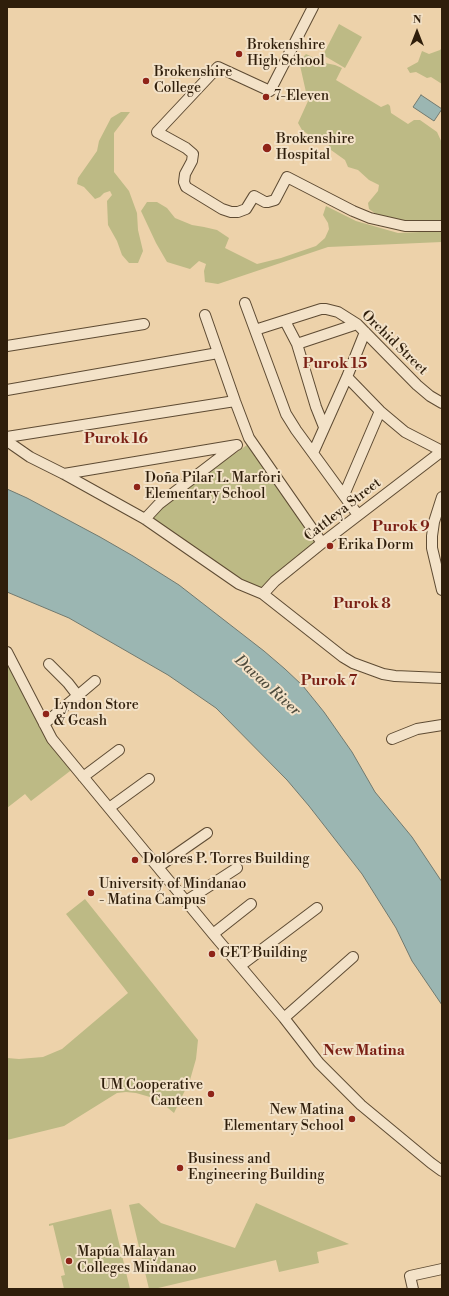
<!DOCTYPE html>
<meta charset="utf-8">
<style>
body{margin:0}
#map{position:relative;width:449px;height:1296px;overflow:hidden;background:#edd2aa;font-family:"Libre Bodoni",serif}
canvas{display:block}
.frame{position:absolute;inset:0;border:8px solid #2f1e0b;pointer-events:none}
.north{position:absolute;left:397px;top:12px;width:40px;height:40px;-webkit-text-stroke:3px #f3e2c8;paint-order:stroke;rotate:0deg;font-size:11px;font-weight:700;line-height:16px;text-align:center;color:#2f1e0b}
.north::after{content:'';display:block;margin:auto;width:14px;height:18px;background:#2f1e0b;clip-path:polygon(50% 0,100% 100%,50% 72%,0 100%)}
</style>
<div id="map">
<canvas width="449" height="1296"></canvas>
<div class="frame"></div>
<div class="north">N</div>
</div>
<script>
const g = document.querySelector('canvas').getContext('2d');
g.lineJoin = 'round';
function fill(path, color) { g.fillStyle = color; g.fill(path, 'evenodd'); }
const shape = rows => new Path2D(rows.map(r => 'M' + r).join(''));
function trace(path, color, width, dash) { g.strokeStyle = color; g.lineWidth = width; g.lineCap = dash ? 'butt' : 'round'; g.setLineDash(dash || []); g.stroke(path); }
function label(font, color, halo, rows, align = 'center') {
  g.font = font + ' "Libre Bodoni",serif'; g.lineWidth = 4; g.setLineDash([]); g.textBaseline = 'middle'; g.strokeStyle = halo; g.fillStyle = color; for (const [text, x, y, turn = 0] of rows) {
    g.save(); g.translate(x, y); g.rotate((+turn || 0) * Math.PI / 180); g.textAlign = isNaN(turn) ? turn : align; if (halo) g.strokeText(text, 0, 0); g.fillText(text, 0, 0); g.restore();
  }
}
fill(shape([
 [339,24,362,37,345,68,323,55],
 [442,48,442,84,431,77,427,78,416,72,410,73,407,68,418,62,422,51,429,54,440,50],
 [306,54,325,63,335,65,342,68,336,80,381,107,388,104,390,106,391,113,408,124,414,120,420,120,437,132,442,143,442,221,406,223,379,216,369,209,368,203,378,191,379,185,369,180,358,170,348,167,345,160,331,150,327,142,313,138,302,130,298,123,308,101,299,61],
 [121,112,130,112,114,133,114,172,129,191,137,213,138,230,143,251,138,263,129,263,122,255,117,241,108,225,107,201,112,195,110,191,104,193,100,197,95,199,84,187,77,184,78,178,97,151,99,141,111,118],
 [147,202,157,202,167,208,175,218,192,225,204,227,217,230,229,238,225,248,257,264,281,258,316,246,325,238,329,229,328,223,323,215,326,206,356,221,398,233,442,231,442,242,328,247,218,284,205,282,204,271,206,264,199,261,190,269,167,262,156,243,141,211],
 [247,445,317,542,262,590,243,583,150,519,162,505],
 [7,659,74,768,31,801,25,794,7,808],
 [85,899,198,1040,196,1059,190,1080,174,1113,162,1103,150,1097,136,1093,126,1092,117,1093,64,1126,7,1140,7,1058,19,1059,43,1057,62,1049,128,993,66,914],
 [139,1203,161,1223,235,1248,256,1203,349,1244,317,1252,319,1263,279,1272,276,1260,154,1289,149,1289,129,1205],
 [111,1209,130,1289,64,1289,61,1276,65,1275,53,1225,49,1226,49,1224]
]), '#bdba85');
const water = shape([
 [421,95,442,109,434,121,413,107,421,95],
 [7,489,27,498,100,537,133,556,179,585,264,651,285,669,303,686,324,712,352,752,375,792,412,837,442,882,442,1005,412,961,396,928,362,874,309,806,287,780,216,708,168,675,69,618,7,592,7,489]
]);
fill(water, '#9bb6b2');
trace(water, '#70796f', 1);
const minor = shape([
 [313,7,270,91,218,67,157,132,186,148,193,154,192,161,185,174,184,182,186,187,222,209,231,212,238,212,246,209,254,196,265,202,268,202,275,200,287,177,353,211,370,218,405,226,442,226],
 [245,303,286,414,296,430,358,515],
 [205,315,235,401,249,438,322,543],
 [285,321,297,344,316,407,324,427],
 [255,330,321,309,326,309,338,312,357,324,417,385,430,396,442,403],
 [297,344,357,324],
 [7,346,144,324],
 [7,390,218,353],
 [7,437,235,401],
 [7,441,30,457,64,474,145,519,239,584,263,594,343,657,353,663,383,674,395,676,442,678],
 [313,453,347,377,365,332],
 [64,474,237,445],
 [344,495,380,411],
 [442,497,434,522,432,536,432,548,442,590],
 [145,519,159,504,235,446],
 [263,594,275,581,322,543,442,451,405,432,380,411,347,377],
 [7,652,52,739,213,934,284,1018,319,1063,361,1105,431,1163,442,1171],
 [49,664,68,683,78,696],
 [44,724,95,681],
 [392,739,417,729,442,725],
 [83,777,119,750],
 [109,808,149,779],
 [158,867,207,833],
 [186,901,237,868],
 [213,934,251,904],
 [240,966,317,908],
 [284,1018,353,957],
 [413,1289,410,1276,442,1269]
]);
trace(minor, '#5e4b33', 12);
trace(minor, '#f3e2c8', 10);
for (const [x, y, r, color] of [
 [239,54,4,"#8f2418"],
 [146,81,4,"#8f2418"],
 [266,97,4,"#8f2418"],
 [267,148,5,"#8f2418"],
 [137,487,4,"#8f2418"],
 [330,546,4,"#8f2418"],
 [46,714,4,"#8f2418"],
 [135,860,4,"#8f2418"],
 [91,893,4,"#8f2418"],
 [212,954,4,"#8f2418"],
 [211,1094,4,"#8f2418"],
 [352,1119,4,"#8f2418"],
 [180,1168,4,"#8f2418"],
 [69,1261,4,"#8f2418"]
]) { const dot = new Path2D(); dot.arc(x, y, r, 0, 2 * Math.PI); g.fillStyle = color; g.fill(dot); trace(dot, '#f3e2c8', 1.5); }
label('14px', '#2f1e0b', '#f3e2c8', [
 ["Brokenshire",247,46],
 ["High School",247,62],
 ["Brokenshire",154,73],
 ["College",154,89],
 ["7-Eleven",274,97],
 ["Brokenshire",276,140],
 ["Hospital",276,156],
 ["Doña Pilar L. Marfori",145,479],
 ["Elementary School",145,495],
 ["Erika Dorm",338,546],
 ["Lyndon Store",54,706],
 ["& Gcash",54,722],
 ["Dolores P. Torres Building",143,860],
 ["University of Mindanao",99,885],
 ["- Matina Campus",99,901],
 ["GET Building",220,954],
 ["UM Cooperative",203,1086,"right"],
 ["Canteen",203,1102,"right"],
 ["New Matina",344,1111,"right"],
 ["Elementary School",344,1127,"right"],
 ["Business and",188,1160],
 ["Engineering Building",188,1176],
 ["Mapúa Malayan",77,1253],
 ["Colleges Mindanao",77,1269]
], 'left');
label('14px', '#2f1e0b', '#f3e2c8', [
 ["Orchid Street",394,343,44],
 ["Cattleya Street",343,510,-38]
]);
label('bold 15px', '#7a1f14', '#f3e2c8', [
 ["Purok 15",335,364],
 ["Purok 16",116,439],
 ["Purok 9",401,527],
 ["Purok 8",362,604],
 ["Purok 7",329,681],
 ["New Matina",364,1051]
]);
label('italic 15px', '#4f4c3d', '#f3e2c8', [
 ["Davao River",267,686,42]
]);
</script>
